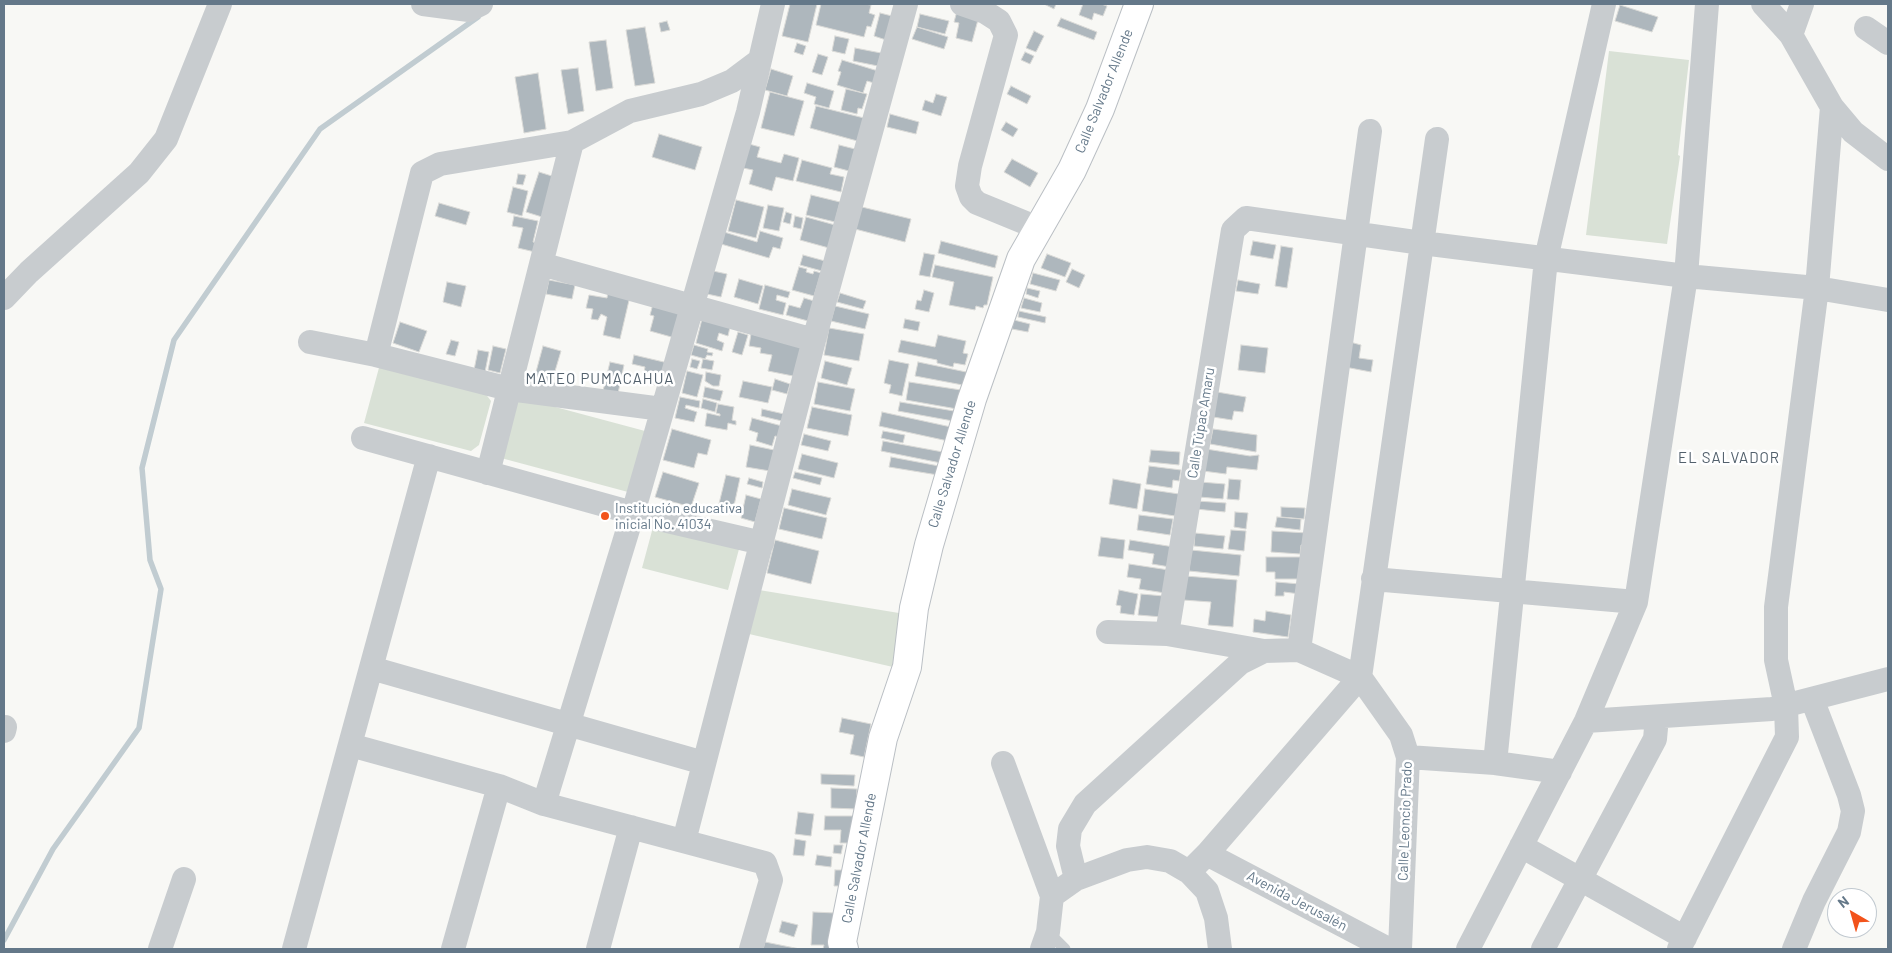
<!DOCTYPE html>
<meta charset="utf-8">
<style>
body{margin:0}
#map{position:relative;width:1892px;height:953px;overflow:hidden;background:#f8f8f5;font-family:Barlow,sans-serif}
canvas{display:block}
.frame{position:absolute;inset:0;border:5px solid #647889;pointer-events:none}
.north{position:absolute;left:1827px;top:888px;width:50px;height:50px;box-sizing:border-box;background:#fff;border:1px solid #c1c9d0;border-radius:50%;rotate:322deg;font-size:14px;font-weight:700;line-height:20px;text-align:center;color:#647889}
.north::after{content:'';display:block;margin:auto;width:18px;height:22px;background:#f2531b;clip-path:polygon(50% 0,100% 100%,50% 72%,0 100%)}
</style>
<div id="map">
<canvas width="1892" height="953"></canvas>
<div class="frame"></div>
<div class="north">N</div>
</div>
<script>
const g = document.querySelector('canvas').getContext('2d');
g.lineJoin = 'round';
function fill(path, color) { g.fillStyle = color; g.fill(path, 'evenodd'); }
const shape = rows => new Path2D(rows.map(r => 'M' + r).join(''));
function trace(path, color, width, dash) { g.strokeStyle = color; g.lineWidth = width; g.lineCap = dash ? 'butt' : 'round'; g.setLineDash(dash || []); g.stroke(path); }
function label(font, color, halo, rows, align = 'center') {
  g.font = font + ' Barlow,sans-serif'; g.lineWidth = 5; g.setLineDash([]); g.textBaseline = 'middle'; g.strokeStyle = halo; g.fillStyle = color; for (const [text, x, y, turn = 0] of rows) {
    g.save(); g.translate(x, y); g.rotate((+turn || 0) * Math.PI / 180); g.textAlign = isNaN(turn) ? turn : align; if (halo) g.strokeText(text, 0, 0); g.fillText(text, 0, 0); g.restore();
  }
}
fill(shape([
 [1609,51,1689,60,1678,155,1680,156,1667,244,1586,235],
 [380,364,485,393,491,401,479,445,471,451,364,423],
 [518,397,645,431,628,492,501,458],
 [656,516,742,538,728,590,642,568],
 [759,590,905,614,893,667,749,634]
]), '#d9e1d6');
trace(shape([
 [4,940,53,849,139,728,161,589,150,560,142,468,174,340,320,129,478,17]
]), '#c1ccd1', 5.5);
const building = shape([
 [790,4,817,4,808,42,782,36,790,4],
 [821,4,864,4,871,5,869,13,875,15,871,27,867,26,864,37,816,25,821,4],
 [1044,4,1056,4,1054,9,1044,4],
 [1083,4,1101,4,1107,6,1103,16,1094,13,1092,20,1079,15,1083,4],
 [1620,5,1658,17,1652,32,1615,21,1620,5],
 [957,11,979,16,972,42,956,38,959,23,954,22,957,11],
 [880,13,892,16,886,40,874,36,880,13],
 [920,14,949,21,945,34,917,27,920,14],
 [1061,18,1097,32,1094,40,1057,26,1061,18],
 [667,21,670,30,661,32,659,23,667,21],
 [645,27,655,83,635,86,626,30,645,27],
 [917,27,948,37,944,49,912,39,917,27],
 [1034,31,1044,36,1036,52,1026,48,1034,31],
 [835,36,849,39,845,54,832,51,835,36],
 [606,40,613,88,596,91,589,42,606,40],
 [797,43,806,46,803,55,794,52,797,43],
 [855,48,881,53,878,66,853,61,855,48],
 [1025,52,1034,56,1030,64,1021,60,1025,52],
 [818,54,828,57,822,75,812,72,818,54],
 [842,60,878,71,874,83,867,81,863,93,837,85,841,72,838,71,842,60],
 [578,68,584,111,568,114,561,70,578,68],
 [771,69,793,76,787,96,765,90,771,69],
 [538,73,546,129,524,133,515,77,538,73],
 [807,83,834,91,829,108,814,104,816,97,804,93,807,83],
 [1011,86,1031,96,1027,104,1007,94,1011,86],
 [846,89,867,94,862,109,858,108,857,114,841,110,846,89],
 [770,92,804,101,794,136,761,128,770,92],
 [936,94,947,97,941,116,922,110,925,100,933,103,936,94],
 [816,106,868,119,861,142,810,128,816,106],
 [890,114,919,122,916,134,887,127,890,114],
 [1006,122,1018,129,1013,137,1001,130,1006,122],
 [659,134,702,147,695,170,652,157,659,134],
 [749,144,760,147,757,157,781,163,784,154,799,158,793,181,776,177,772,191,749,184,753,170,743,168,749,144],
 [839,145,855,149,849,171,834,167,839,145],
 [1012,159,1038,173,1030,187,1004,172,1012,159],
 [802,160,832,168,830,174,844,177,841,192,796,181,802,160],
 [539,172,555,177,542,217,526,212,539,172],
 [518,174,526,175,523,185,516,184,518,174],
 [513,187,528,191,522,216,507,212,513,187],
 [811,195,840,202,835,222,806,215,811,195],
 [736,200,764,207,756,238,728,231,736,200],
 [439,203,470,212,466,225,435,216,439,203],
 [768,205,784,208,779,231,763,228,768,205],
 [862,207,911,219,905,242,855,229,862,207],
 [786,212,792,214,790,224,783,222,786,212],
 [514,216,538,221,533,242,537,243,535,252,518,248,523,228,512,226,514,216],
 [795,216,803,218,801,229,793,227,795,216],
 [806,217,835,225,829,248,800,240,806,217],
 [760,231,783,238,780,249,773,247,769,258,721,244,724,232,757,242,760,231],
 [941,241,998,256,995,268,938,253,941,241],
 [1253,241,1276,245,1273,259,1250,255,1253,241],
 [1281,246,1293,248,1287,288,1275,286,1281,246],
 [924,253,935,255,930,277,919,275,924,253],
 [1047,254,1071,263,1065,277,1041,268,1047,254],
 [803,255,825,261,822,271,800,265,803,255],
 [935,265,993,277,987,305,984,305,983,308,976,306,975,310,949,305,954,282,932,277,935,265],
 [799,267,807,269,806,272,813,274,814,271,821,273,814,296,792,290,799,267],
 [1072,269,1085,275,1079,288,1066,282,1072,269],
 [713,271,727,274,721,297,707,294,713,271],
 [1033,273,1060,280,1056,291,1030,284,1033,273],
 [739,279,763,286,758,304,734,297,739,279],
 [549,280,575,285,572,299,546,294,549,280],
 [1238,280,1260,284,1258,294,1236,291,1238,280],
 [447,282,466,286,461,307,443,302,447,282],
 [765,285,790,292,788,298,777,295,776,300,786,303,783,315,759,309,765,285],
 [1027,288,1040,291,1038,298,1026,294,1027,288],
 [924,290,934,293,929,312,915,309,917,300,921,301,924,290],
 [608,291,630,296,620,339,603,335,607,317,601,314,598,320,591,319,593,309,586,308,589,295,607,298,608,291],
 [840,293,866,301,863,309,837,302,840,293],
 [804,298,814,301,808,321,786,315,789,305,800,308,804,298],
 [1024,298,1042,303,1040,312,1021,308,1024,298],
 [653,304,683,312,675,338,650,331,654,316,650,315,653,304],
 [835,306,869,314,865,329,831,321,835,306],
 [1019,311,1046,317,1045,323,1018,317,1019,311],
 [702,319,730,327,728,336,719,333,717,340,724,343,722,351,696,343,702,319],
 [905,319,920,322,918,331,903,328,905,319],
 [1014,320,1030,324,1028,332,1012,329,1014,320],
 [400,322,427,331,419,352,393,343,400,322],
 [829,328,864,334,859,361,824,355,829,328],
 [738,332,748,335,742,355,732,352,738,332],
 [751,334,805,345,798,377,768,371,772,355,760,353,761,348,749,346,751,334],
 [938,335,966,341,963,353,968,354,965,365,954,363,953,367,937,363,937,360,898,352,901,340,935,347,938,335],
 [451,340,459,342,455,356,446,354,451,340],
 [1350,342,1361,345,1359,358,1373,360,1371,372,1345,367,1350,342],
 [694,345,708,349,707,352,713,353,712,356,707,355,705,359,691,355,694,345],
 [1241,345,1268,348,1265,373,1238,370,1241,345],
 [493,346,506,349,500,373,488,370,493,346],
 [543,346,561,351,550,388,533,383,543,346],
 [478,350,489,352,485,372,474,370,478,350],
 [634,355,668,363,665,375,658,373,655,385,642,381,645,367,632,364,634,355],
 [692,359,700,361,697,369,690,367,692,359],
 [703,359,714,361,712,370,701,368,703,359],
 [889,360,909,364,902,396,889,393,891,385,884,383,889,360],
 [825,361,852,368,847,385,821,378,825,361],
 [610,362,624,365,616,403,601,399,610,362],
 [918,362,971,373,968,386,915,376,918,362],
 [687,371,703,375,697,397,682,393,687,371],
 [706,372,721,375,719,386,713,386,705,381,706,372],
 [775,379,790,384,787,394,772,390,775,379],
 [743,381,772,387,768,403,739,397,743,381],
 [818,382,855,389,850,411,814,404,818,382],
 [909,382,961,390,957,409,906,400,909,382],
 [705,387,723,391,720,401,703,397,705,387],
 [1217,392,1246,397,1243,412,1234,411,1232,420,1213,417,1217,392],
 [680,397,700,401,699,408,686,405,685,408,697,412,694,422,675,418,680,397],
 [703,399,717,403,715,412,701,408,703,399],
 [900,402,954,411,953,421,898,411,900,402],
 [718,404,734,407,732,420,736,421,736,425,728,423,727,430,705,426,707,413,720,416,720,414,716,413,718,404],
 [812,407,852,415,848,436,807,428,812,407],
 [762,409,784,414,782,421,761,416,762,409],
 [882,412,951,427,948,441,879,426,882,412],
 [752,418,782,426,780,437,775,436,772,446,756,441,758,433,749,430,752,418],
 [672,429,711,440,707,455,698,453,694,468,663,460,672,429],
 [1213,429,1257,435,1256,452,1210,444,1213,429],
 [883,431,905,435,903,443,881,438,883,431],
 [804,434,831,441,828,451,801,445,804,434],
 [883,441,943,452,941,463,881,451,883,441],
 [750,445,774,450,770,471,746,467,750,445],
 [1206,449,1250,456,1259,455,1257,470,1227,467,1226,474,1203,471,1206,449],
 [1151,450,1180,452,1179,465,1149,462,1151,450],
 [802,454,838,463,834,478,798,469,802,454],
 [891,457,939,466,938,475,889,467,891,457],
 [1149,466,1181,470,1179,481,1173,480,1172,488,1146,484,1149,466],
 [663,472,699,483,691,507,655,497,663,472],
 [795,472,822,478,820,485,793,478,795,472],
 [726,475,740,478,732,515,717,512,726,475],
 [749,478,763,482,762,488,747,484,749,478],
 [1113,479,1141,484,1137,509,1109,504,1113,479],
 [1229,479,1241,480,1239,500,1227,499,1229,479],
 [1200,482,1225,484,1223,499,1199,497,1200,482],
 [792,489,831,498,826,515,788,505,792,489],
 [1145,489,1179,494,1175,516,1142,511,1145,489],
 [746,495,761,499,755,522,741,518,746,495],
 [1197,501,1226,503,1225,512,1196,509,1197,501],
 [1281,507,1305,508,1304,519,1281,517,1281,507],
 [784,508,827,518,822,539,779,529,784,508],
 [1235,512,1248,513,1246,529,1234,527,1235,512],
 [1139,515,1173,519,1170,535,1137,530,1139,515],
 [1277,517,1301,519,1300,530,1275,527,1277,517],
 [1231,530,1246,531,1244,551,1228,549,1231,530],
 [1272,531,1308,533,1307,544,1301,545,1300,554,1271,552,1272,531],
 [1195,533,1225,536,1223,549,1194,546,1195,533],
 [1101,537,1125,540,1123,559,1098,556,1101,537],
 [775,540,819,551,811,584,767,573,775,540],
 [1130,540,1174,547,1170,567,1152,564,1154,554,1128,550,1130,540],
 [1191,550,1241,555,1239,576,1189,571,1191,550],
 [1266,557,1302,557,1302,579,1275,579,1275,572,1266,572,1266,557],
 [1129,564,1169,570,1165,593,1139,589,1141,579,1127,577,1129,564],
 [1185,576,1237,580,1233,627,1208,625,1211,602,1183,600,1185,576],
 [1276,582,1300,584,1300,594,1284,592,1284,596,1275,596,1276,582],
 [1119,590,1138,594,1134,615,1120,613,1121,606,1116,605,1119,590],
 [1141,594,1164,596,1162,617,1138,615,1141,594],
 [1266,611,1291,615,1288,637,1253,632,1254,619,1265,621,1266,611],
 [842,718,871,724,864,757,850,754,854,735,839,732,842,718],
 [821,774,855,775,854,786,821,784,821,774],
 [831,788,857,789,856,809,831,808,831,788],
 [798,812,814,814,811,836,795,834,798,812],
 [825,816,855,816,854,843,840,843,841,830,824,830,825,816],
 [795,839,806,841,804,856,793,855,795,839],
 [834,845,843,845,841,854,833,853,834,845],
 [817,855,832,857,831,867,815,865,817,855],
 [835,870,846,870,844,886,834,886,835,870],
 [813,912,835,913,833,949,823,949,824,945,811,945,813,912],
 [782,921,798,925,794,937,779,932,782,921],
 [765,942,800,949,763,949,765,942]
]);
fill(building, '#aeb7bd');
trace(building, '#dadad7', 1);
const secondary = shape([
 [844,949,842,942,883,738,907,667,914,608,929,545,972,399,1021,259,1072,170,1100,109,1139,4]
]);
trace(secondary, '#babfc4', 30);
trace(shape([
 [1048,932,1065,949]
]), '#c8cccf', 11);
trace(shape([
 [423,4,469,10,481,4],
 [962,4,985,12,999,21,1006,35,970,166,967,186,971,197,977,203,1038,228],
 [1763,4,1791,35,1832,107,1853,132,1888,159],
 [1866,28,1888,43],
 [1791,35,1802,4],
 [541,264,814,340],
 [4,298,29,272,139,173,166,139,220,4],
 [310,342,376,355,509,389,662,409],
 [376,355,422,173,440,164,572,142,630,111,701,94,732,81,760,60],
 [363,438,633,513,762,543],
 [488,473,572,142],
 [1373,579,1636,602],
 [1108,632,1167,634,1264,651],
 [1167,634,1233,230,1246,218,1422,243,1686,276,1817,288,1888,300],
 [1299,650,1370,131],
 [371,668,704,763],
 [1586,721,1772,709,1888,679],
 [4,731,5,727],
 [350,745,499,786,544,804,765,863,771,880,751,949],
 [1408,757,1495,763,1560,772],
 [1003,763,1052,896,1048,932,1042,949],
 [1495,763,1546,259,1604,4],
 [544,804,633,513,692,307,748,112,773,4],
 [684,841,814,340,906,4],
 [1521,846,1685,938],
 [1207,854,1388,949],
 [1189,872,1207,854,1360,677,1437,139],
 [1076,879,1068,846,1070,829,1085,804,1240,663,1264,651,1299,650,1360,677,1401,735,1408,757,1400,949],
 [1052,896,1076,879,1127,860,1147,857,1170,861,1189,872,1207,891,1216,918,1220,949],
 [160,949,184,879],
 [294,949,429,456],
 [453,949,499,786],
 [598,949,631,827],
 [1468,949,1586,721,1636,602,1686,276,1707,4],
 [1543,949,1655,739,1657,717],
 [1679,949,1787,737,1786,706,1776,660,1776,607,1817,288,1832,107],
 [1794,949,1814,901,1849,832,1853,811,1849,795,1812,699]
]), '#c8cccf', 24);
trace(secondary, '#fff', 28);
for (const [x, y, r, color] of [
 [605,516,5,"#f2531b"]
]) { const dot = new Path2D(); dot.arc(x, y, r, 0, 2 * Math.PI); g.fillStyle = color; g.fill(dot); trace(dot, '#fff', 2); }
label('14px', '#647889', '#fff', [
 ["Calle Salvador Allende",1104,91,-68],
 ["Calle Túpac Amaru",1201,423,-81],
 ["Calle Salvador Allende",952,464,-73],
 ["Calle Leoncio Prado",1405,821,-88],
 ["Calle Salvador Allende",859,858,-79],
 ["Avenida Jerusalén",1297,901,28]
]);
label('14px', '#647889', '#fff', [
 ["Institución educativa",615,508],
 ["inicial No. 41034",615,524]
], 'left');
g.letterSpacing = '1px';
label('15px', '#53616d', '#fff', [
 ["MATEO PUMACAHUA",600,379],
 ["EL SALVADOR",1729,458]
]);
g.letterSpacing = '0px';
</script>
